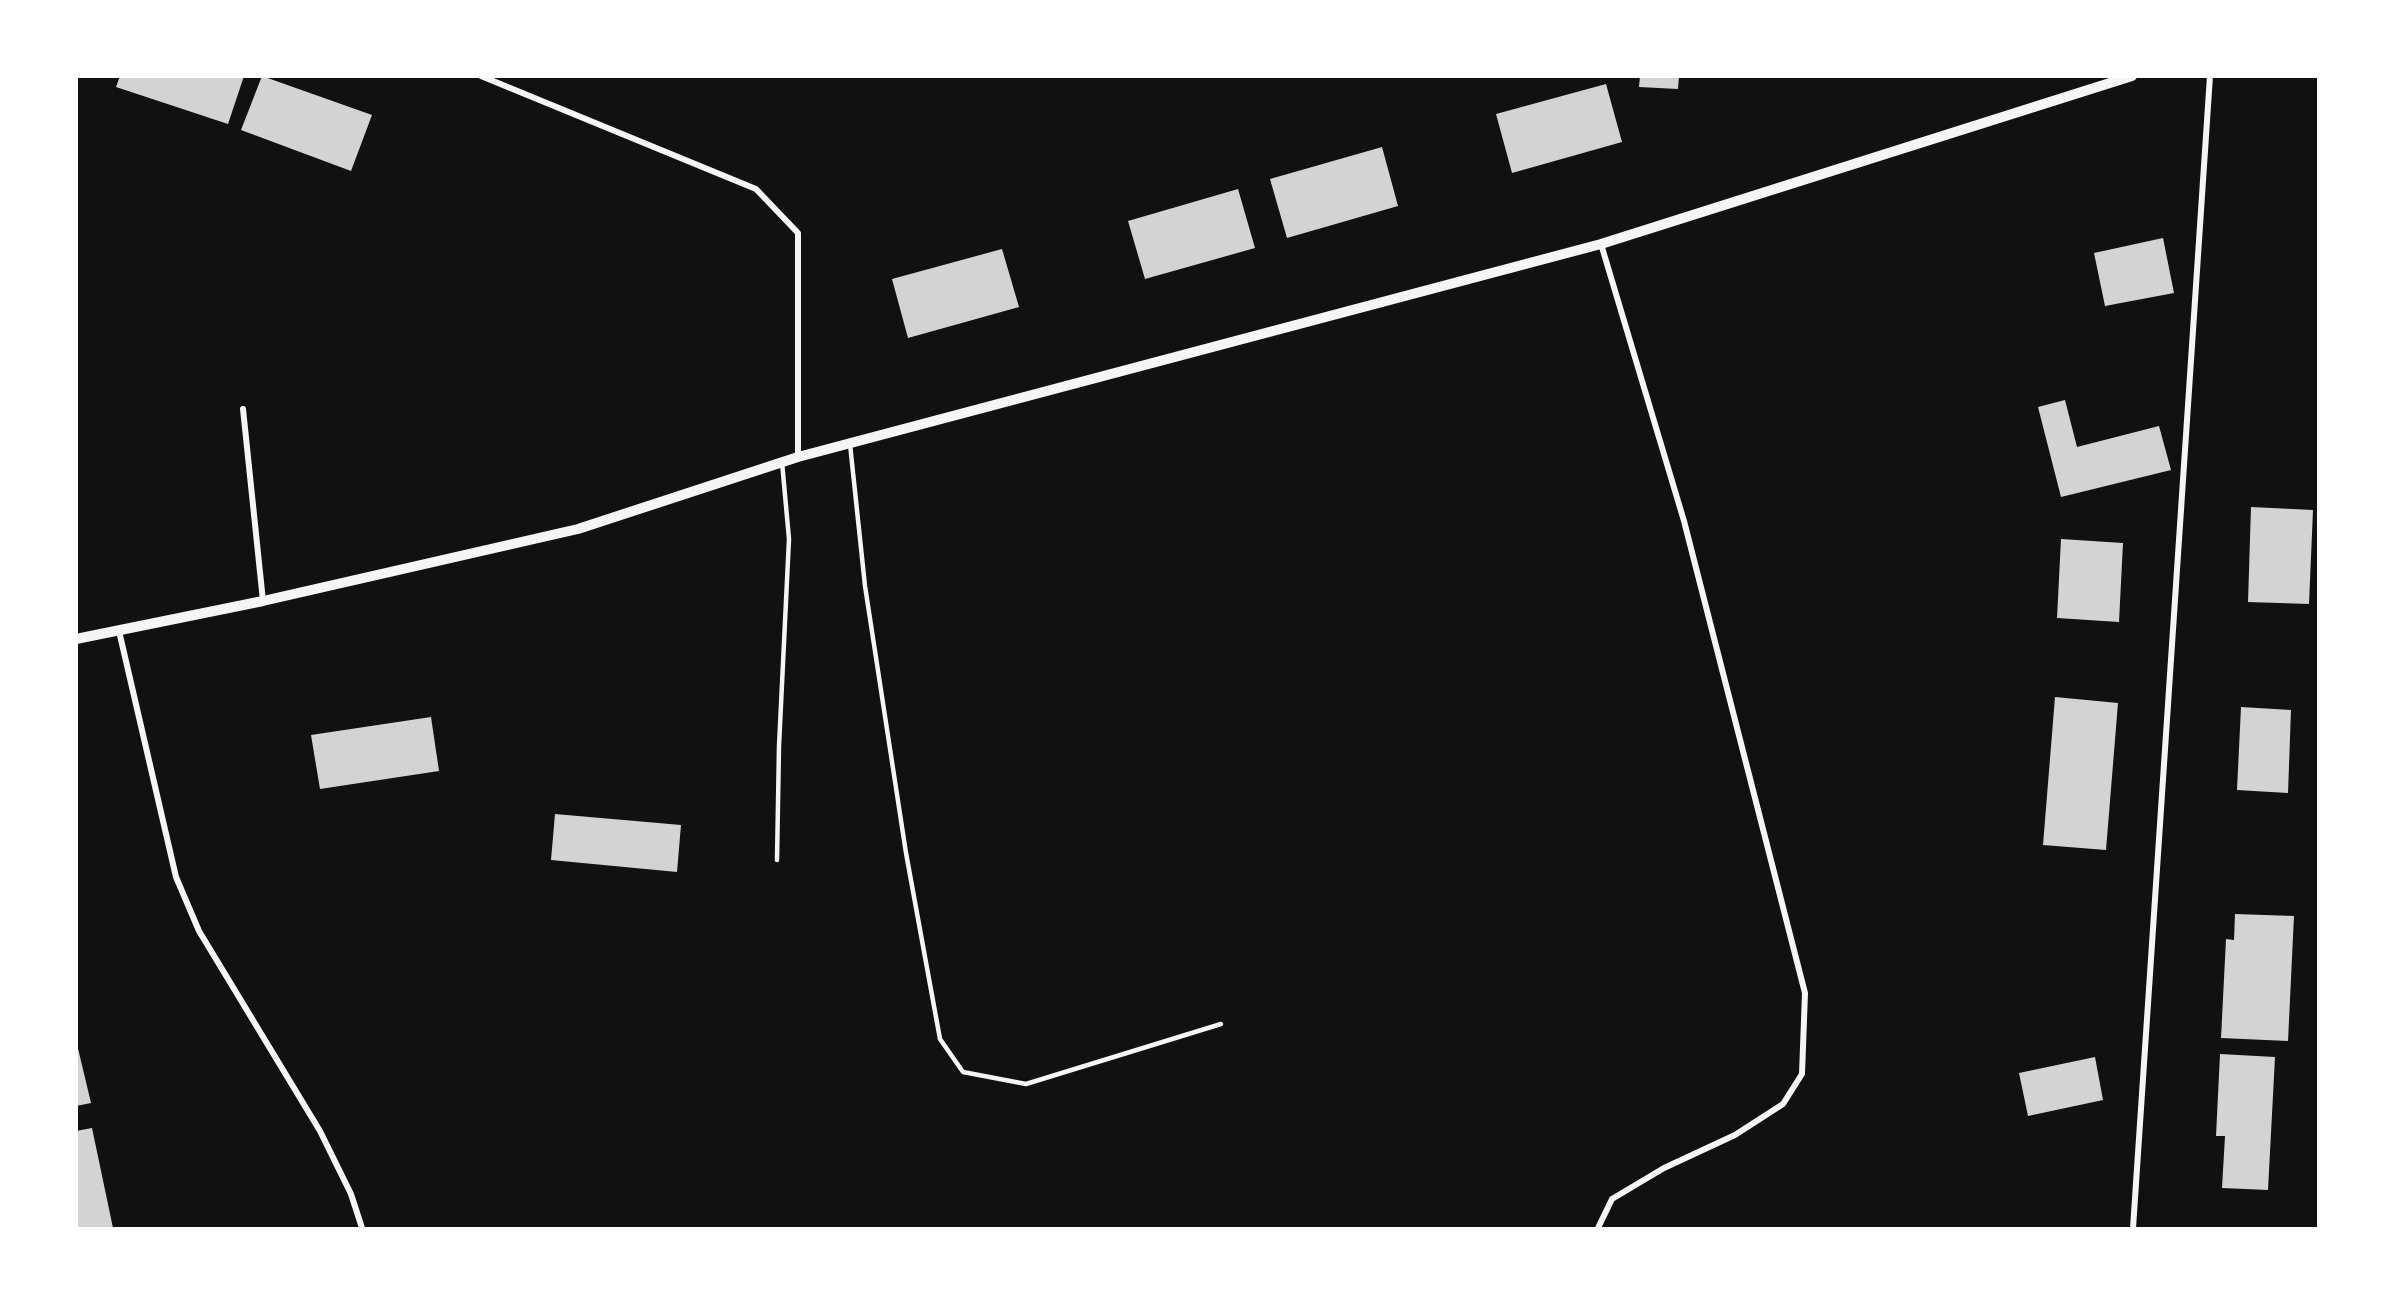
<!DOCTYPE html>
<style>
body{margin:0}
#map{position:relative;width:2395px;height:1305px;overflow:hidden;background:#111;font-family:"Playfair Display",serif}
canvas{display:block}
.frame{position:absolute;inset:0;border:78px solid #fff;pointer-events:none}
</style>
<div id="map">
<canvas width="2395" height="1305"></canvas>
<div class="frame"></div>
</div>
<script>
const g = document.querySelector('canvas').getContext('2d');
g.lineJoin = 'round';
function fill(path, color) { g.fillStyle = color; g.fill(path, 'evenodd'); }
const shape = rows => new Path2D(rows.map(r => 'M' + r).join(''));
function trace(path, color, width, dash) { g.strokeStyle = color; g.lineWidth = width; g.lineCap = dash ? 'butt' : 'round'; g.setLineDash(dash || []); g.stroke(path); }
fill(shape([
 [120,76,244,76,228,124,116,87],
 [262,76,372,115,351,171,241,130],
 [1640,76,1679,76,1678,89,1639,87],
 [1606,84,1622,142,1512,173,1496,114],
 [1382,147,1398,206,1287,238,1270,179],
 [1238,189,1255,248,1145,279,1128,221],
 [2163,238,2174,293,2105,306,2094,253],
 [1002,249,1019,307,908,338,892,279],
 [2065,400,2077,447,2159,426,2171,470,2061,497,2038,407],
 [2251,507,2313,510,2309,604,2248,602],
 [2061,539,2123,543,2119,622,2057,618],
 [2055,697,2118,703,2106,850,2043,845],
 [2241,707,2291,710,2288,793,2237,790],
 [431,717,439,771,320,789,311,735],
 [555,814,681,825,677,872,551,860],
 [2235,914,2294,916,2288,1041,2221,1038,2226,939,2234,940],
 [76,1040,91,1103,76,1106],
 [2220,1054,2275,1057,2268,1190,2222,1188,2225,1136,2216,1136],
 [2095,1057,2103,1100,2028,1116,2019,1073],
 [92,1128,113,1228,76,1228,76,1131]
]), '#d3d3d3');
trace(shape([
 [850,444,865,586,906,853,940,1039,963,1072,1026,1084,1221,1024],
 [777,860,779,746,789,539,782,462]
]), '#f5f5f5', 4.5);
trace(shape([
 [481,76,756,189,798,233,798,457],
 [243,409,263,601],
 [119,631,176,877,199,931,320,1131,351,1194,362,1228],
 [1598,1228,1612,1199,1664,1168,1735,1135,1783,1104,1802,1074,1805,993,1684,521,1601,244],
 [2133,1228,2210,76]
]), '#f5f5f5', 6);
trace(shape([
 [76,639,263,601,578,529,798,457,1601,244,2132,76]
]), '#f5f5f5', 10);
</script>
